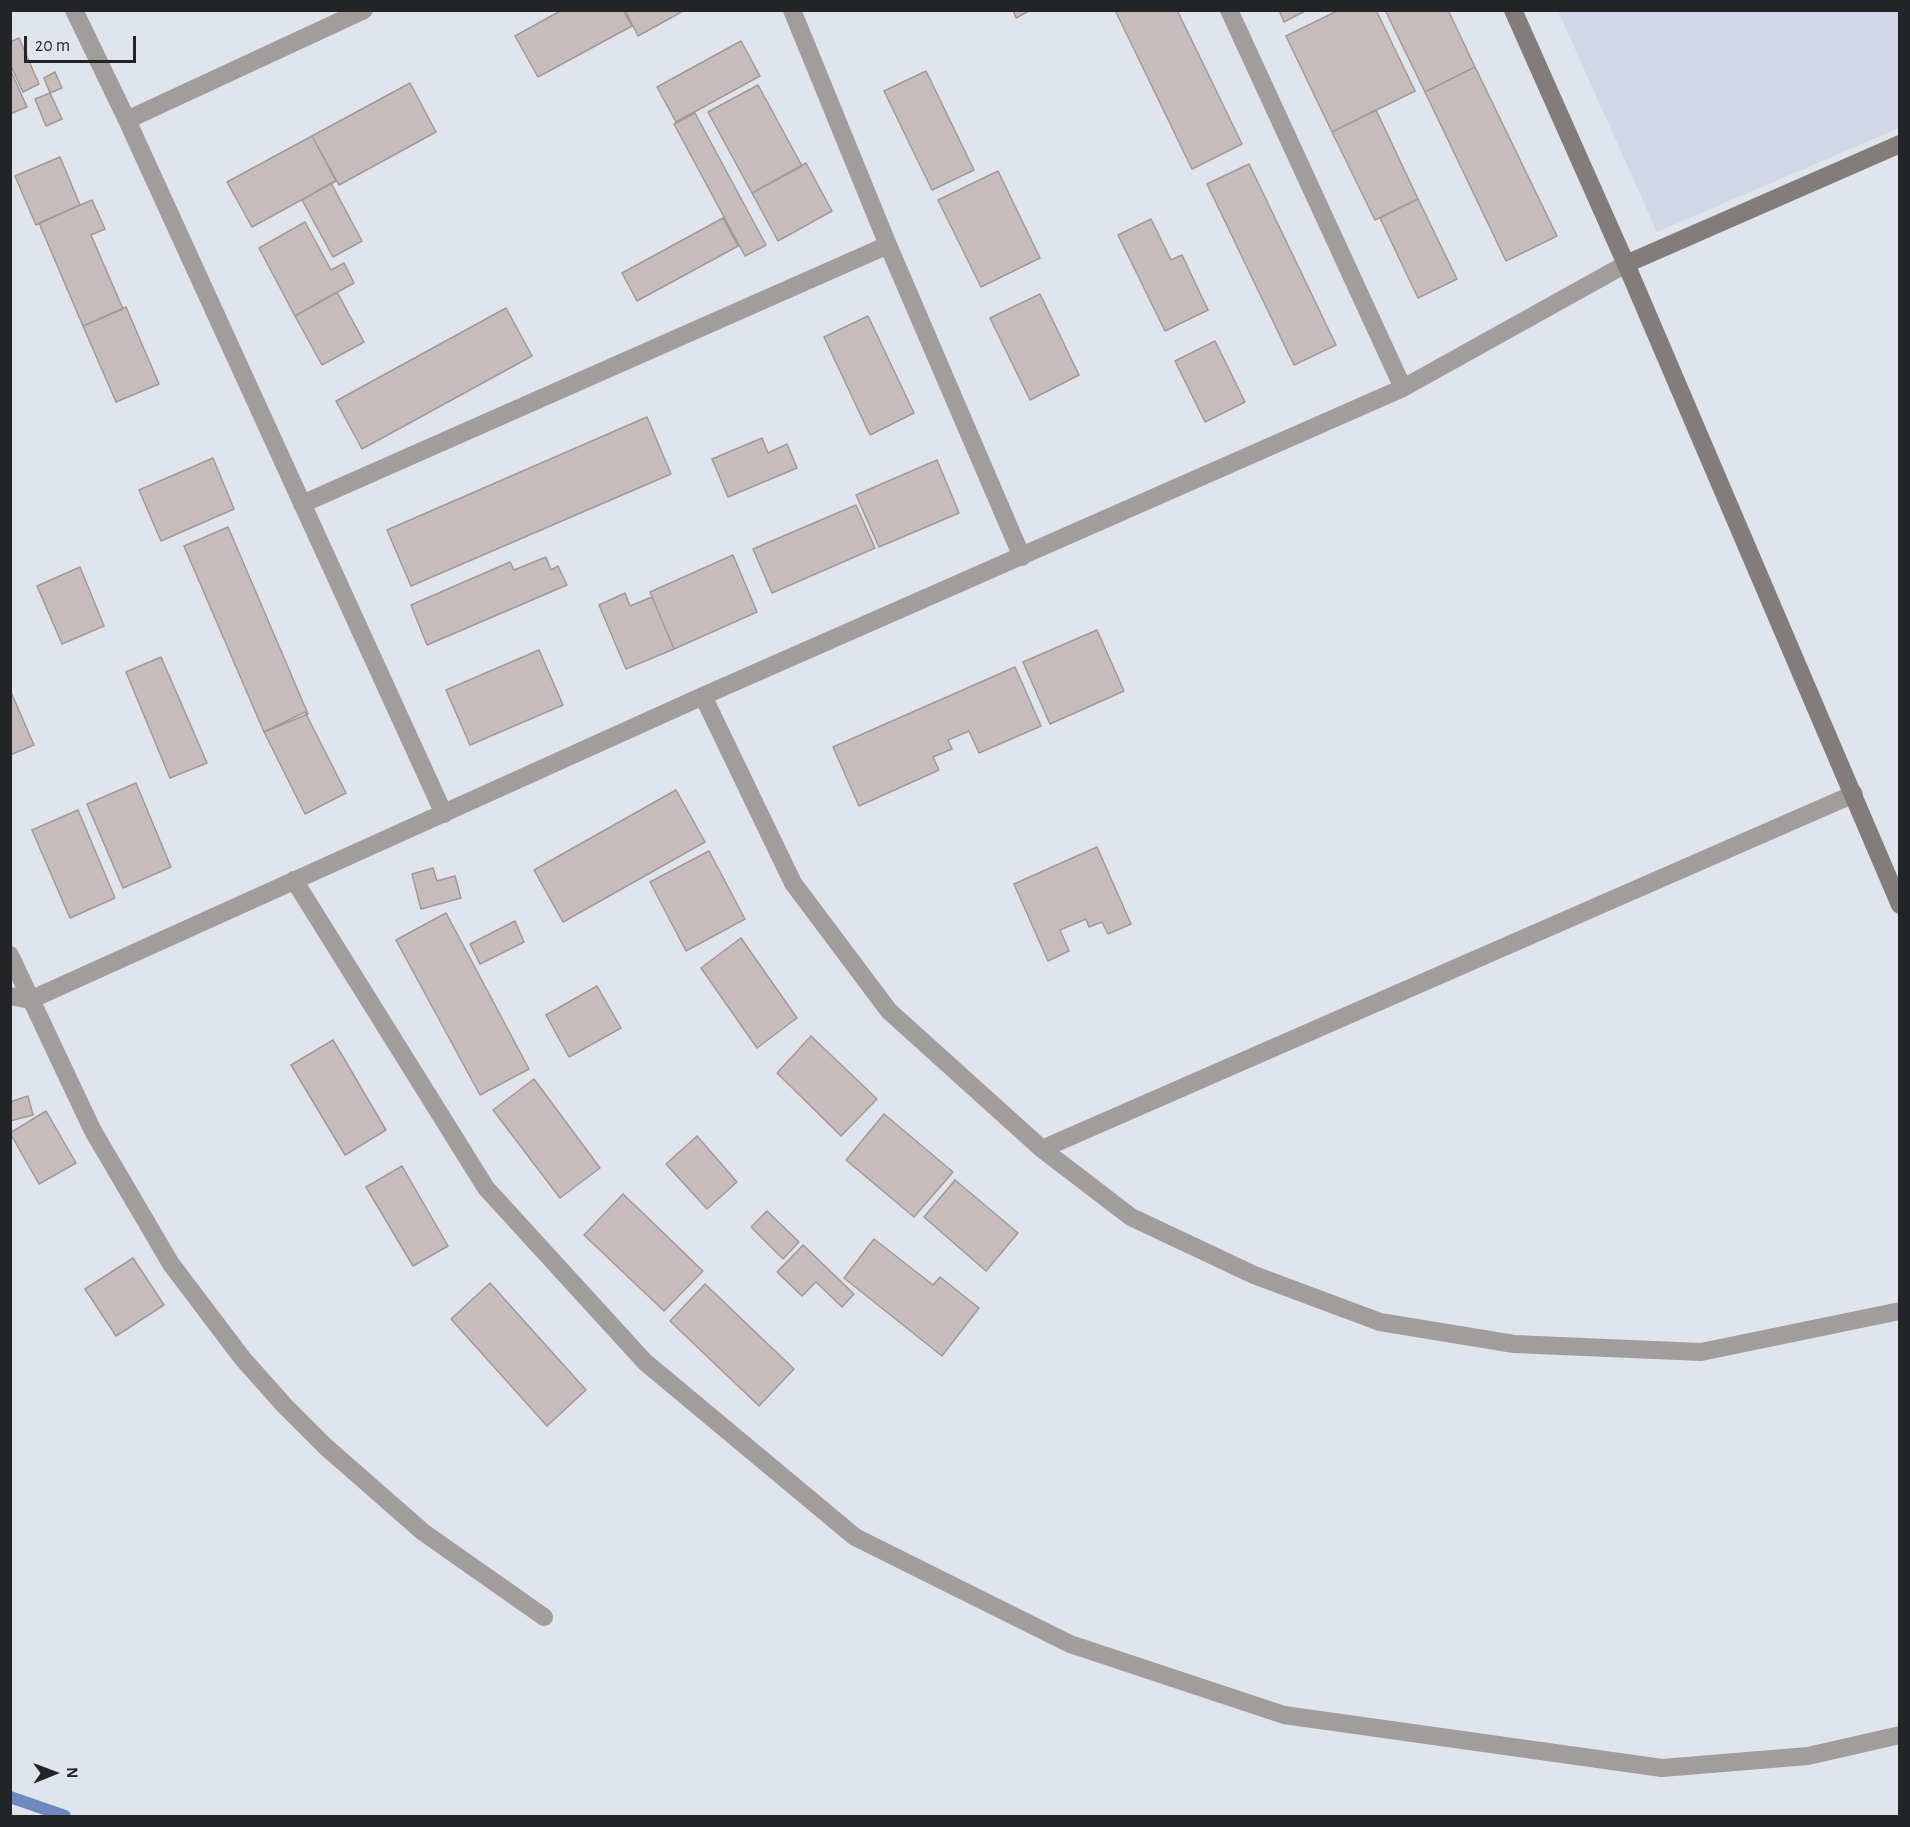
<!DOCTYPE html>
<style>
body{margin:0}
#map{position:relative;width:1910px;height:1827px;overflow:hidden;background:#e0e4ec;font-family:"Alegreya Sans",sans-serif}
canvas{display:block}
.frame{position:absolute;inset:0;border:12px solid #232427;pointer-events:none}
.north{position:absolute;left:24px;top:1743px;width:60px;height:60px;-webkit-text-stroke:4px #e0e4ec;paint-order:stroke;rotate:89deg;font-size:16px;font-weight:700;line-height:24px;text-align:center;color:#232427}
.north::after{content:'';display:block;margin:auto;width:21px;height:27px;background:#232427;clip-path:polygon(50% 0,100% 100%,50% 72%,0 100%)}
.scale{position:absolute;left:24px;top:36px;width:112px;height:27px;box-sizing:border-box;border:3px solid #232427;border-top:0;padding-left:8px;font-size:18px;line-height:21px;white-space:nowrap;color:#232427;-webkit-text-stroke:4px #e0e4ec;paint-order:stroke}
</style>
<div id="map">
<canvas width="1910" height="1827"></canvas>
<div class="frame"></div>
<div class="north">N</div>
<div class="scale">20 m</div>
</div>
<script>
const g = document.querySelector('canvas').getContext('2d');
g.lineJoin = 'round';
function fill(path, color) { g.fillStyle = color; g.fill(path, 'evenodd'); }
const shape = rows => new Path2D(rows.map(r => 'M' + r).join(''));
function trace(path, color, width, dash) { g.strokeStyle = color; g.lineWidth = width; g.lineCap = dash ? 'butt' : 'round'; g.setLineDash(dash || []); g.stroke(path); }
fill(shape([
 [1558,11,1899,11,1899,128,1657,232]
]), '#d2d7e7');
trace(shape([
 [10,1797,65,1816]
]), '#6e89bf', 12);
const building = shape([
 [562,10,623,10,632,26,538,77,515,36,562,10],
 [625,10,685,10,638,36,625,10],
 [1013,10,1031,10,1016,18,1013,10],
 [1115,10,1177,10,1242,144,1192,169,1115,10],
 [1279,10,1307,10,1284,22,1279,10],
 [1339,10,1376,10,1415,91,1332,132,1286,36,1339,10],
 [1385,10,1448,10,1475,67,1425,92,1385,10],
 [19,38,39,84,23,92,10,64,10,42,19,38],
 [741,41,760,76,676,122,657,87,741,41],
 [1475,67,1557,236,1506,261,1425,92,1475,67],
 [10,69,27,107,10,114,10,69],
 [926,71,974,170,932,190,884,91,926,71],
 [55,72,62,88,50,93,44,78,55,72],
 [410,83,436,132,339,185,312,136,410,83],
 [758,85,802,166,752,193,708,112,758,85],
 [50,93,62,119,46,126,35,99,50,93],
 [1376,110,1418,199,1375,220,1332,132,1376,110],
 [695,113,766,245,745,256,674,124,695,113],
 [312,136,336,181,252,227,227,182,312,136],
 [60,157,80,205,36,225,15,176,60,157],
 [806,163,832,211,778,241,752,193,806,163],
 [1249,164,1336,345,1294,365,1207,184,1249,164],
 [998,171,1040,258,981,287,938,200,998,171],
 [331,183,362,241,333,257,302,200,331,183],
 [1418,199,1457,279,1418,298,1380,218,1418,199],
 [92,200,105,229,91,235,123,309,83,326,39,223,92,200],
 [723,218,738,246,637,301,622,273,723,218],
 [1151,219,1171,260,1182,255,1208,310,1165,331,1118,235,1151,219],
 [305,222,331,270,344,263,354,283,295,316,259,248,305,222],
 [337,292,364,342,322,365,295,316,337,292],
 [1040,294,1079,375,1030,400,990,318,1040,294],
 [126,307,159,384,116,402,83,326,126,307],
 [506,308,532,356,362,449,336,401,506,308],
 [868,316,914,413,870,435,824,337,868,316],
 [1215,341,1245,402,1205,422,1175,361,1215,341],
 [647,417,671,474,411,586,387,530,647,417],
 [762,438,768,453,787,444,797,468,728,497,712,459,762,438],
 [213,458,234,509,161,541,139,490,213,458],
 [937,460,959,513,879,547,856,495,937,460],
 [856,505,875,548,772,593,753,549,856,505],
 [228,527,308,714,264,732,184,546,228,527],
 [733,555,757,612,674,649,650,592,733,555],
 [546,557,551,570,558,566,567,585,427,645,411,605,510,562,514,570,546,557],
 [80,567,104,626,62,644,37,586,80,567],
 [625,593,630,606,652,597,674,649,626,669,599,605,625,593],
 [1097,630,1124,691,1050,724,1023,662,1097,630],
 [539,650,563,705,470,745,446,690,539,650],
 [161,657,207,763,170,778,126,672,161,657],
 [1015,667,1041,726,979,753,969,731,948,740,952,749,933,757,939,770,859,806,833,747,1015,667],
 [10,690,34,745,10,755,10,690],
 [305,712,346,793,305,814,264,732,305,712],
 [136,783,171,867,123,888,87,804,136,783],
 [676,790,705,842,563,922,534,870,676,790],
 [78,810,115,898,70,918,32,830,78,810],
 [1097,847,1131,924,1108,934,1102,922,1089,927,1086,919,1060,930,1069,951,1048,961,1014,884,1097,847],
 [709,851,745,919,686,951,650,882,709,851],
 [433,868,437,881,455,876,461,898,421,909,412,874,433,868],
 [446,913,529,1069,480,1095,396,940,446,913],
 [515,921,524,942,480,964,470,944,515,921],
 [741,938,797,1018,757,1048,701,968,741,938],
 [597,986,621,1028,569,1057,546,1015,597,986],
 [811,1036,877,1099,841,1136,777,1073,811,1036],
 [333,1040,386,1130,345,1155,291,1065,333,1040],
 [534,1079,600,1168,560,1198,493,1110,534,1079],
 [28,1096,33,1115,10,1121,10,1102,28,1096],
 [46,1111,76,1163,39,1184,10,1133,46,1111],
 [884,1114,953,1172,914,1217,846,1160,884,1114],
 [697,1136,737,1182,707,1209,666,1164,697,1136],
 [402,1166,448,1246,413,1266,366,1187,402,1166],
 [955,1180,1018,1233,986,1271,924,1217,955,1180],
 [623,1194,703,1271,664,1311,584,1235,623,1194],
 [767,1211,799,1242,783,1259,751,1227,767,1211],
 [874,1239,933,1285,940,1277,979,1308,942,1356,844,1278,874,1239],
 [803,1245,854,1294,842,1307,816,1282,802,1296,777,1272,803,1245],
 [133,1258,164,1305,116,1336,85,1289,133,1258],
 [490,1283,586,1390,547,1426,451,1319,490,1283],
 [705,1284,794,1369,759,1406,670,1321,705,1284]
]);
fill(building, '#c6bcbb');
trace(building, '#a29897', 1.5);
trace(shape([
 [74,10,127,120,444,814],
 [792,10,888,245,1022,557],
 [1229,10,1403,388],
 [127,120,364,10],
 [302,504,888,245],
 [703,696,793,883,889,1011,1042,1149,1131,1217,1254,1275,1380,1322,1514,1344,1701,1352,1900,1311],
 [294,880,486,1188,645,1362,855,1537,1070,1644,1284,1715,1662,1768,1808,1756,1900,1735],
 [10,955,93,1131,171,1264,243,1359,284,1405,326,1447,423,1532,544,1617],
 [10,996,30,1000,703,696,1403,388,1626,264],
 [1042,1149,1854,794]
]), '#a29d9d', 18);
trace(shape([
 [1513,10,1626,264,1900,905],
 [1626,264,1900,144]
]), '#827c7b', 18);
</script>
